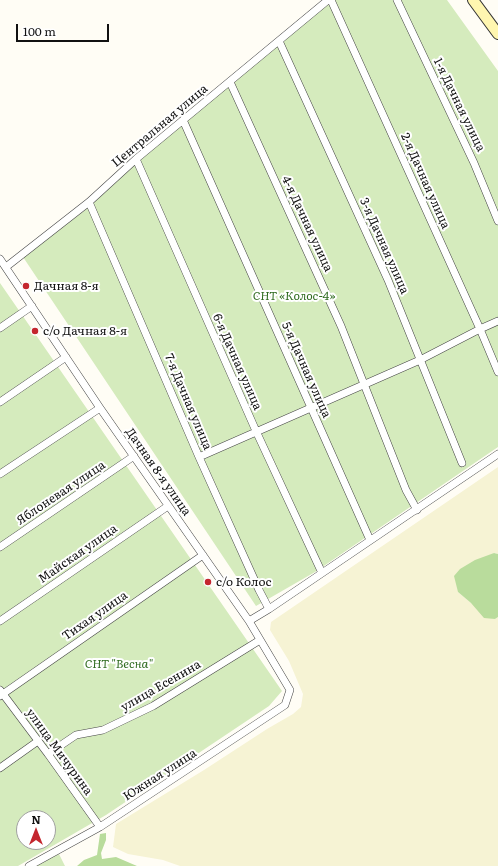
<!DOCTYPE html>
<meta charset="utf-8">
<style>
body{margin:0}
#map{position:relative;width:498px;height:866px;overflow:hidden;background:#fffdf5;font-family:Literata,serif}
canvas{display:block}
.north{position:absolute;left:16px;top:810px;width:40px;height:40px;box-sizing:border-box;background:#fff;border:1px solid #a0a0a0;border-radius:50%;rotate:0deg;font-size:11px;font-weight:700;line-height:16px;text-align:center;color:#111}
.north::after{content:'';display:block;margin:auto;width:14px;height:18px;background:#c4262e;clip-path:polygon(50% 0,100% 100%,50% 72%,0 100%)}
.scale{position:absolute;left:16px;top:24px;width:93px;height:18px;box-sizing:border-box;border:2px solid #111;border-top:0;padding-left:5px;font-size:12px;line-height:14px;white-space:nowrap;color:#111;-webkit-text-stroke:3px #fff;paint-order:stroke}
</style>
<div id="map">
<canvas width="498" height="866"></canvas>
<div class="north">N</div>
<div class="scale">100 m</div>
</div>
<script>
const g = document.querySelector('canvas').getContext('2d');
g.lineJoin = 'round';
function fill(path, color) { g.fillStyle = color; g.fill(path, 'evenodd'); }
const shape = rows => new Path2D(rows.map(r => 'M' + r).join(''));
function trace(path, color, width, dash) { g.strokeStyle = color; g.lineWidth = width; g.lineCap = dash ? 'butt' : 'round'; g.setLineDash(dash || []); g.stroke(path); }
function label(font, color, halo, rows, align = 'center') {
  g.font = font + ' Literata,serif'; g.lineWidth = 4; g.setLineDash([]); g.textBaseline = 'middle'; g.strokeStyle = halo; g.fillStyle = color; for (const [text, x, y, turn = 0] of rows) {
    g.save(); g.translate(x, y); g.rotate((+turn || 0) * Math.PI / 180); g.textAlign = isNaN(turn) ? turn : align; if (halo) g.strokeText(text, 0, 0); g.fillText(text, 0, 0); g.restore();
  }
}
fill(shape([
 [498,467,498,554,494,553,458,592,471,603,495,619,498,617,498,866,180,866,163,860,128,854,113,847,116,824,204,770,267,729,293,714,301,707,303,694,289,661,270,630,271,622]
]), '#f6f3d4');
fill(shape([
 [333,0,447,0,498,71,498,447,315,572,256,606,23,257,88,208,140,160],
 [0,283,282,691,269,706,106,815,18,866,0,866],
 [24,818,48,818,48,842,24,842],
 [59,854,65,866,33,866]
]), '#d5ebbd');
fill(shape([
 [494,553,498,554,498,617,495,619,484,618,471,603,458,592,454,576,460,569,475,560],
 [106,833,106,840,101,853,102,859,116,857,137,866,77,866,84,860,97,855,100,834]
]), '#b9dc9c');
const street = shape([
 [331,0,480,329,498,372],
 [397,0,474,163,498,221],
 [279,41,388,280,462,463],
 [230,82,341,326,406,490,417,510],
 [183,120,370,540],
 [136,159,256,431,322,573],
 [89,202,199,457,259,590,269,609],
 [0,259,100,408,249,621,290,690,285,705,100,827,29,866],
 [6,267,89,202,136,159,328,0],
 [0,328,32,306],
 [0,402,66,357],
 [199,457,420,360,480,329,498,321],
 [0,474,100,408],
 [0,547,134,456],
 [0,621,168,506],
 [249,621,269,609,498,454],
 [0,690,48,754,100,827],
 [0,696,203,555],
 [48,754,76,735,103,730,153,706,260,640],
 [0,768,38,741]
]);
const secondary = shape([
 [473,0,498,34]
]);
trace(street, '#444', 8);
trace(secondary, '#333', 12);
trace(street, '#fff', 7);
trace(secondary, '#fff6b0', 10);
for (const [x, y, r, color] of [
 [26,286,4,"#c4262e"],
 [35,331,4,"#c4262e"],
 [208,582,4,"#c4262e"]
]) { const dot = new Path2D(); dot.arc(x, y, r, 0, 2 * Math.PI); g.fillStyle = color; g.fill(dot); trace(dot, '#fff', 1.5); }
label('12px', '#111', '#fff', [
 ["1-я Дачная улица",459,105,64],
 ["Центральная улица",160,126,-40],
 ["2-я Дачная улица",425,181,66],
 ["4-я Дачная улица",307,224,65],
 ["3-я Дачная улица",384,246,66],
 ["6-я Дачная улица",237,362,66],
 ["5-я Дачная улица",306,370,66],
 ["7-я Дачная улица",188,402,67],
 ["Дачная 8-я улица",158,472,55],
 ["Яблоневая улица",61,493,-34],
 ["Майская улица",78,554,-35],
 ["Тихая улица",95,616,-35],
 ["улица Есенина",161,686,-30],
 ["улица Мичурина",59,752,54],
 ["Южная улица",160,775,-33]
]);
label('12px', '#111', '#fff', [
 ["Дачная 8-я",34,286],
 ["с/о Дачная 8-я",43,331],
 ["с/о Колос",216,582]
], 'left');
label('italic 12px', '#2f6b1f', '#fff', [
 ["СНТ «Колос-4»",294,296],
 ["СНТ \"Весна\"",119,664]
]);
</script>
